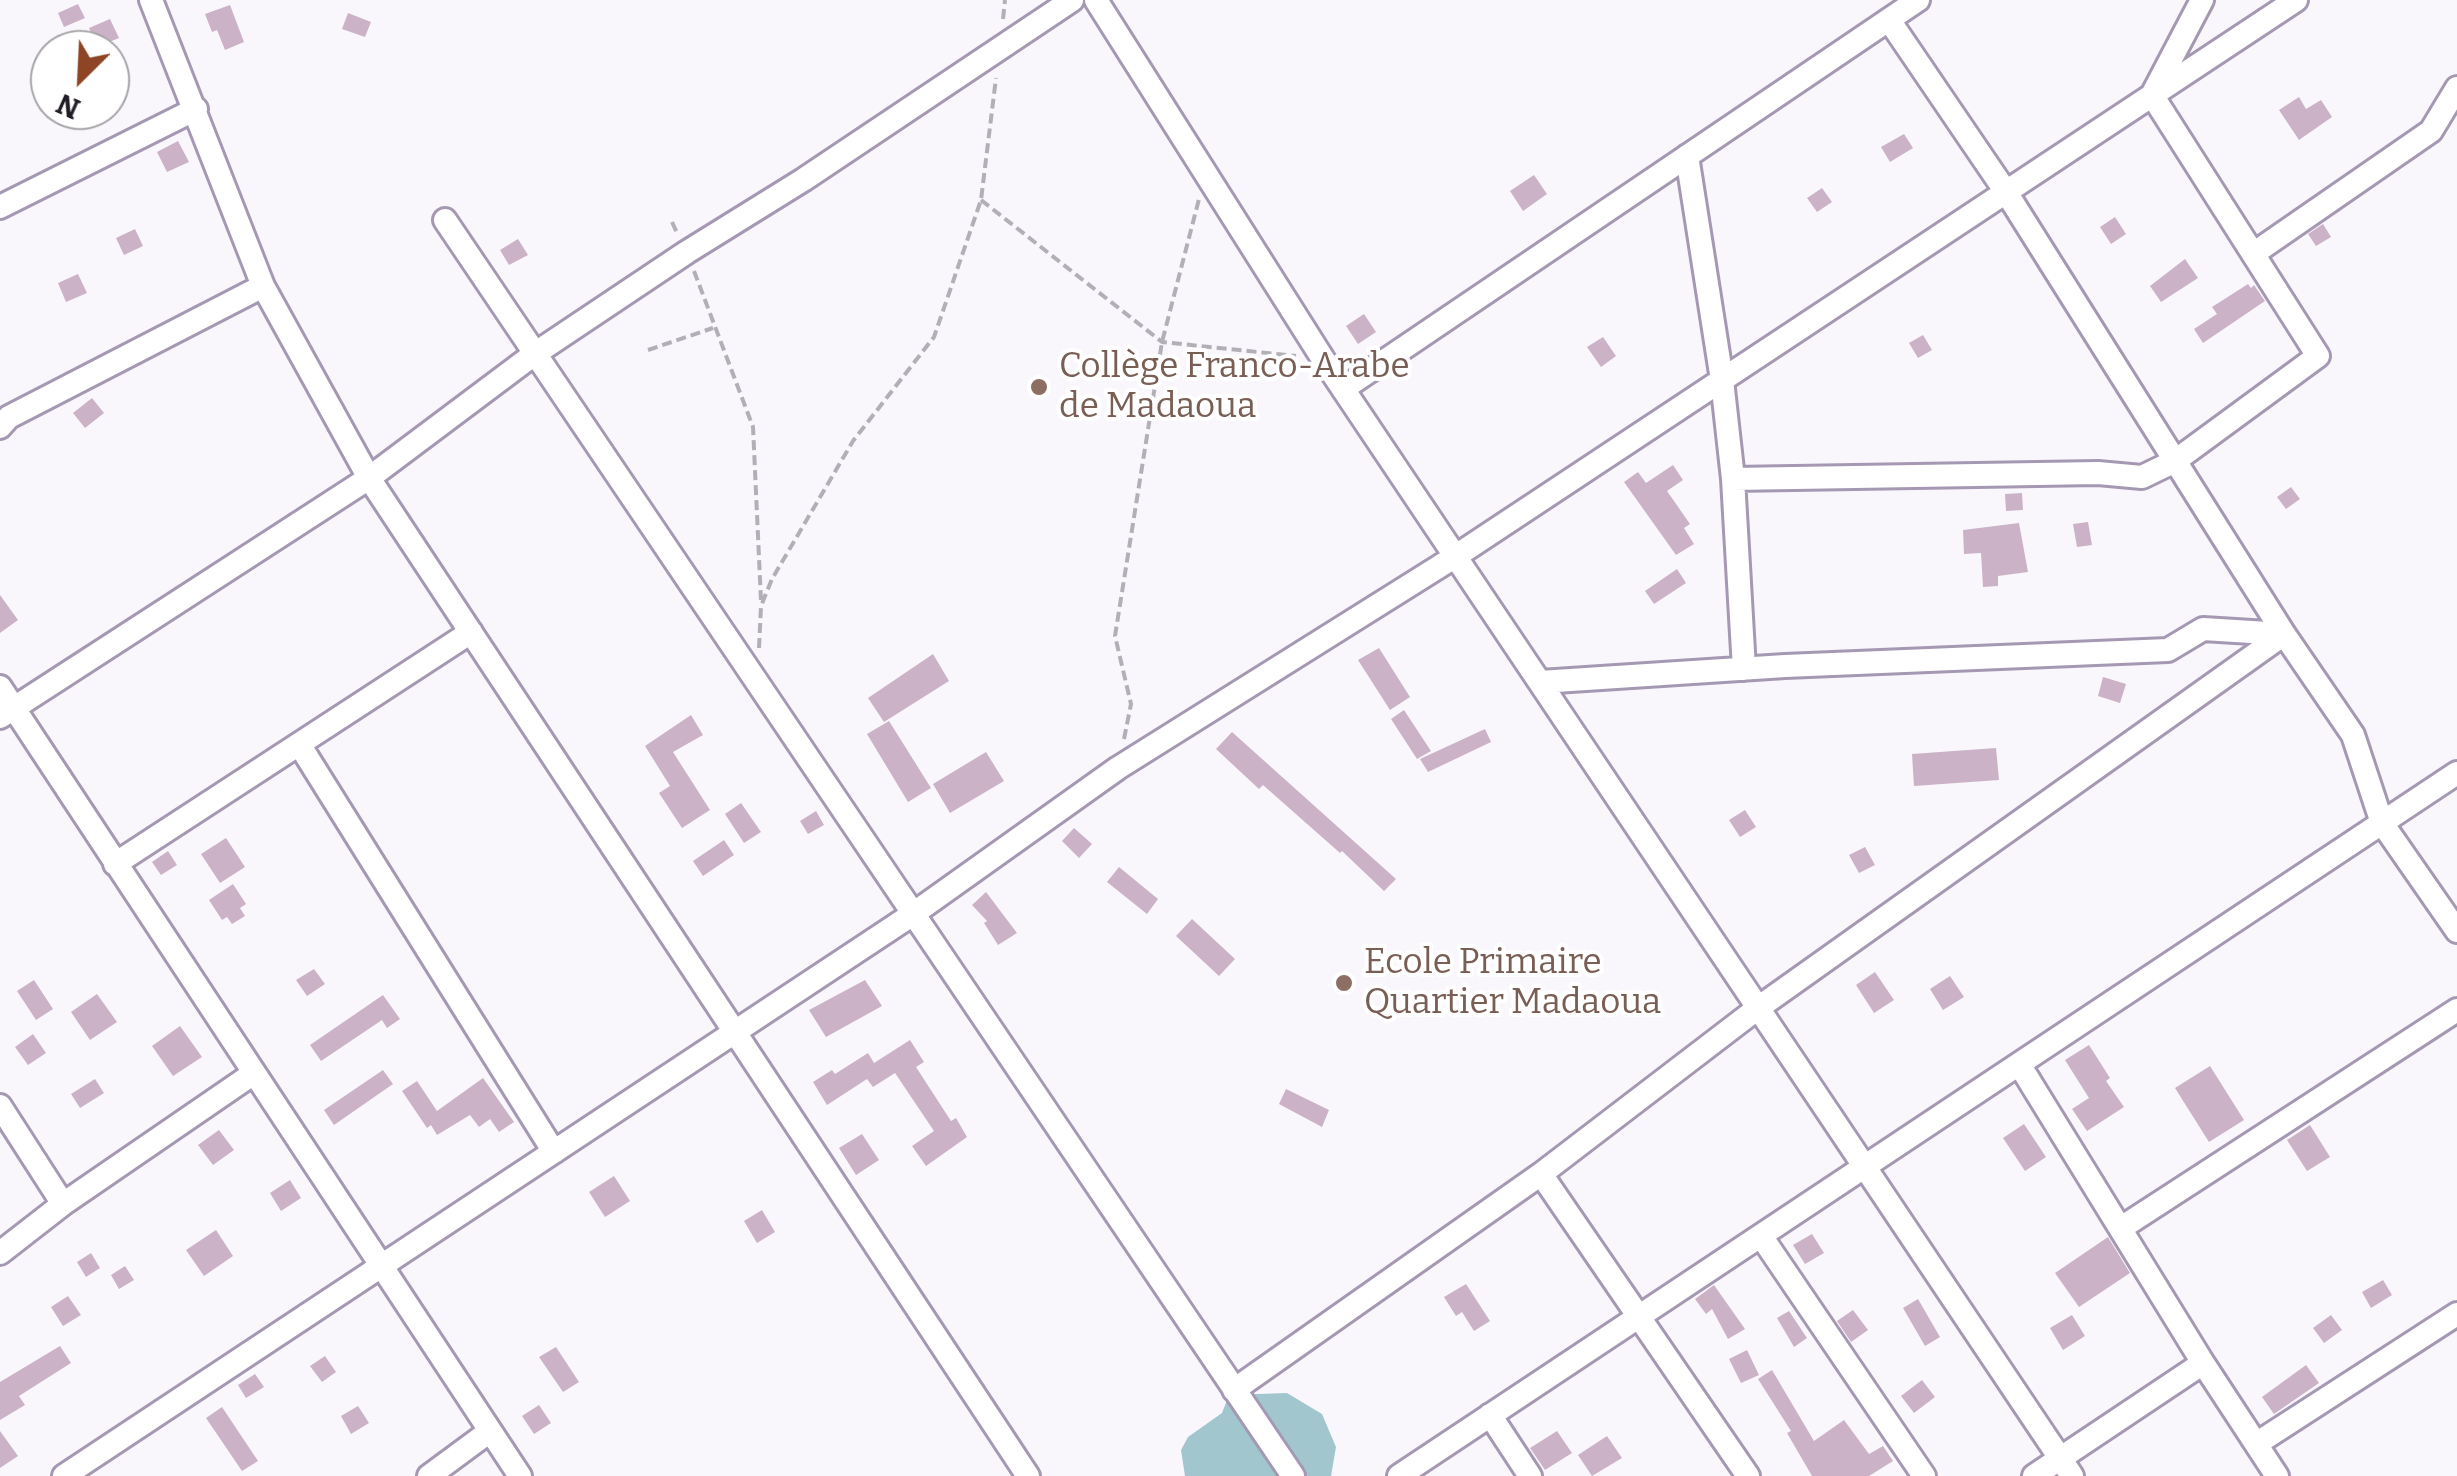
<!DOCTYPE html>
<meta charset="utf-8">
<style>
body{margin:0}
#map{position:relative;width:2457px;height:1476px;overflow:hidden;background:#f9f7fc;font-family:Bitter,serif}
canvas{display:block}
.north{position:absolute;left:30px;top:30px;width:100px;height:100px;box-sizing:border-box;background:#fff;border:2px solid #a6a4a8;border-radius:50%;rotate:204deg;font-size:28px;font-weight:700;line-height:40px;text-align:center;color:#211c26}
.north::after{content:'';display:block;margin:auto;width:35px;height:45px;background:#8d4525;clip-path:polygon(50% 0,100% 100%,50% 72%,0 100%)}
</style>
<div id="map">
<canvas width="2457" height="1476"></canvas>
<div class="north">N</div>
</div>
<script>
const g = document.querySelector('canvas').getContext('2d');
g.lineJoin = 'round';
function fill(path, color) { g.fillStyle = color; g.fill(path, 'evenodd'); }
const shape = rows => new Path2D(rows.map(r => 'M' + r).join(''));
function trace(path, color, width, dash) { g.strokeStyle = color; g.lineWidth = width; g.lineCap = dash ? 'butt' : 'round'; g.setLineDash(dash || []); g.stroke(path); }
function label(font, color, halo, rows, align = 'center') {
  g.font = font + ' Bitter,serif'; g.lineWidth = 8; g.setLineDash([]); g.textBaseline = 'middle'; g.strokeStyle = halo; g.fillStyle = color; for (const [text, x, y, turn = 0] of rows) {
    g.save(); g.translate(x, y); g.rotate((+turn || 0) * Math.PI / 180); g.textAlign = isNaN(turn) ? turn : align; if (halo) g.strokeText(text, 0, 0); g.fillText(text, 0, 0); g.restore();
  }
}
fill(shape([
 [1287,1393,1322,1414,1336,1447,1331,1476,1185,1476,1181,1450,1188,1437,1222,1413,1229,1395]
]), '#a2c6ce');
fill(shape([
 [78,4,85,18,64,27,58,13],
 [230,5,244,42,225,50,217,30,212,32,205,14],
 [348,13,371,22,365,37,342,29],
 [110,19,119,38,97,47,89,28],
 [2299,97,2306,109,2321,100,2332,117,2299,140,2279,110],
 [1904,134,1913,148,1890,162,1881,147],
 [178,141,189,162,167,172,157,152],
 [1534,175,1547,194,1523,211,1510,191],
 [1822,188,1832,202,1817,212,1807,198],
 [2115,217,2126,234,2111,244,2100,227],
 [2323,224,2331,237,2316,246,2308,234],
 [135,229,143,246,124,255,116,238],
 [518,239,528,255,509,265,500,250],
 [2185,259,2198,278,2161,302,2150,286],
 [78,274,87,293,66,302,58,283],
 [2248,284,2251,288,2254,285,2265,301,2203,343,2194,329,2217,314,2212,307],
 [1364,314,1376,332,1358,344,1346,326],
 [1923,335,1932,350,1918,358,1909,343],
 [1603,337,1616,356,1601,367,1587,347],
 [92,398,104,413,85,428,73,413],
 [1673,465,1683,480,1667,491,1690,524,1684,528,1694,544,1676,555,1624,482,1638,472,1646,483],
 [2291,487,2300,499,2286,509,2277,497],
 [2022,493,2023,510,2006,511,2005,494],
 [2088,522,2092,545,2077,547,2073,524],
 [2019,523,2028,572,1998,576,1998,586,1983,587,1981,553,1964,554,1963,530],
 [1677,569,1686,583,1654,604,1645,591],
 [0,595,18,620,0,633],
 [1379,648,1410,697,1390,710,1358,660],
 [933,654,949,681,884,722,868,698],
 [2103,677,2126,684,2120,703,2098,696],
 [1404,710,1431,751,1417,759,1391,719],
 [691,715,703,735,673,752,710,810,682,828,659,793,670,786,645,746],
 [889,721,931,788,908,802,867,734],
 [1485,729,1491,742,1428,772,1420,759],
 [1232,732,1396,879,1384,891,1342,851,1340,853,1263,785,1259,789,1216,749],
 [1996,748,1999,780,1914,786,1912,754],
 [986,752,1004,781,950,813,933,784],
 [741,803,761,832,744,843,725,814],
 [1745,810,1756,827,1740,837,1729,820],
 [816,811,824,825,808,834,800,821],
 [1074,828,1092,844,1079,858,1062,841],
 [226,838,245,867,220,883,201,854],
 [724,840,734,855,703,876,693,861],
 [1865,847,1875,865,1859,873,1849,855],
 [168,851,177,865,161,875,152,862],
 [1119,867,1158,899,1147,914,1107,882],
 [233,884,246,904,240,908,245,916,232,924,227,917,222,920,209,900],
 [986,892,1017,933,998,945,984,923,987,921,972,905],
 [1192,919,1235,959,1219,976,1176,936],
 [314,969,325,984,307,996,296,980],
 [1875,972,1894,1000,1874,1013,1856,985],
 [1950,976,1964,997,1943,1010,1930,989],
 [34,980,53,1009,36,1020,17,991],
 [865,980,882,1006,826,1037,809,1010],
 [97,994,117,1022,90,1040,71,1012],
 [383,995,400,1019,387,1028,382,1020,321,1061,310,1045],
 [180,1026,202,1057,173,1076,152,1046],
 [33,1034,46,1053,28,1065,15,1047],
 [910,1040,924,1062,916,1067,951,1121,956,1118,967,1137,926,1166,912,1146,934,1131,895,1073,873,1087,867,1079,827,1105,813,1082,832,1070,835,1074,868,1053,874,1063],
 [2089,1045,2110,1078,2106,1081,2124,1107,2087,1131,2072,1109,2089,1098,2065,1060],
 [2210,1066,2244,1120,2209,1142,2175,1088],
 [383,1070,393,1084,334,1125,324,1110],
 [483,1078,514,1122,499,1132,490,1119,479,1127,470,1115,437,1135,431,1125,427,1128,402,1091,417,1081,437,1111],
 [95,1079,104,1093,80,1108,71,1094],
 [1286,1089,1329,1110,1322,1127,1279,1104],
 [2024,1124,2046,1157,2025,1171,2003,1138],
 [2310,1125,2330,1157,2307,1171,2287,1140],
 [219,1130,234,1150,213,1165,198,1145],
 [862,1134,879,1160,856,1175,839,1148],
 [614,1176,630,1201,605,1217,589,1192],
 [290,1180,301,1198,281,1211,270,1193],
 [762,1210,775,1232,757,1243,744,1221],
 [216,1230,233,1256,204,1276,186,1250],
 [1812,1234,1824,1253,1805,1264,1793,1245],
 [2108,1237,2130,1273,2079,1307,2055,1273],
 [91,1253,100,1268,86,1277,77,1262],
 [125,1266,134,1280,119,1289,111,1275],
 [2383,1280,2392,1295,2371,1308,2362,1292],
 [1466,1284,1490,1321,1474,1331,1462,1312,1456,1316,1444,1297],
 [1714,1285,1745,1329,1728,1339,1712,1309,1706,1314,1695,1299],
 [68,1296,81,1315,63,1326,51,1307],
 [1918,1299,1940,1337,1925,1346,1903,1308],
 [1853,1310,1868,1330,1851,1342,1837,1321],
 [1789,1311,1807,1338,1794,1347,1777,1318],
 [2072,1315,2085,1336,2063,1350,2050,1328],
 [2331,1315,2342,1330,2324,1343,2313,1328],
 [60,1346,71,1363,19,1396,25,1405,0,1420,0,1382],
 [556,1347,579,1382,563,1392,539,1357],
 [1747,1350,1759,1375,1741,1383,1729,1359],
 [325,1356,336,1372,322,1382,310,1366],
 [2306,1365,2319,1383,2274,1414,2262,1397],
 [1772,1370,1814,1441,1844,1420,1869,1454,1883,1446,1893,1461,1869,1476,1812,1476,1787,1433,1791,1431,1758,1379],
 [255,1374,264,1387,246,1398,238,1385],
 [1922,1380,1935,1397,1914,1413,1901,1396],
 [539,1405,551,1423,534,1434,522,1416],
 [358,1406,369,1423,351,1434,341,1416],
 [222,1407,258,1461,242,1471,206,1418],
 [0,1431,18,1456,0,1468],
 [1557,1431,1572,1453,1545,1470,1530,1448],
 [1607,1436,1622,1458,1592,1476,1578,1455]
]), '#cbb2c7');
const minor = shape([
 [151,0,263,286,369,478,1028,1476],
 [1096,0,1323,359,2072,1476],
 [1889,20,2006,192,2284,634,2353,735,2382,823,2457,931],
 [1687,156,1722,380,1733,479,1744,669],
 [0,207,196,109],
 [445,220,1293,1476],
 [2253,254,2431,131,2457,88],
 [1343,389,1918,0],
 [0,427,9,417,263,286],
 [1733,479,2098,473,2142,477,2175,461,2318,356,2152,95,2202,0],
 [1540,682,1785,666,2168,650,2203,629,2284,634],
 [0,687,520,1476],
 [0,717,369,478,533,355,687,252,803,180,1072,0],
 [299,744,554,1152],
 [115,864,471,632],
 [2019,1064,2203,1363,2277,1476],
 [0,1106,63,1204],
 [1541,1174,1748,1476],
 [2121,1228,2457,1010],
 [1761,1236,1924,1476],
 [0,1253,63,1204,254,1073],
 [1234,1390,1541,1174,1758,1008,2284,634],
 [1490,1415,1530,1476],
 [2256,1444,2457,1314],
 [64,1476,913,914,1118,768,1456,556,2296,0],
 [429,1476,490,1431],
 [1399,1476,2457,773],
 [2034,1476,2203,1363]
]);
trace(minor, '#a598b3', 28);
trace(shape([
 [1003,19,1005,0],
 [981,200,1162,342,1296,356],
 [672,222,678,235],
 [694,271,753,427,761,601],
 [648,350,713,328],
 [759,648,761,606,772,579,853,441,934,337,981,200,996,78],
 [1124,739,1131,704,1115,636,1162,342,1199,199]
]), '#b2afb6', 4, [10, 5]);
trace(minor, '#fff', 22);
for (const [x, y, r, color] of [
 [1039,387,10,"#8d6e63"],
 [1344,983,10,"#8d6e63"]
]) { const dot = new Path2D(); dot.arc(x, y, r, 0, 2 * Math.PI); g.fillStyle = color; g.fill(dot); trace(dot, '#fff', 4); }
label('35px', '#785e54', '#fff', [
 ["Collège Franco-Arabe",1059,367],
 ["de Madaoua",1059,407],
 ["Ecole Primaire",1364,963],
 ["Quartier Madaoua",1364,1003]
], 'left');
</script>
